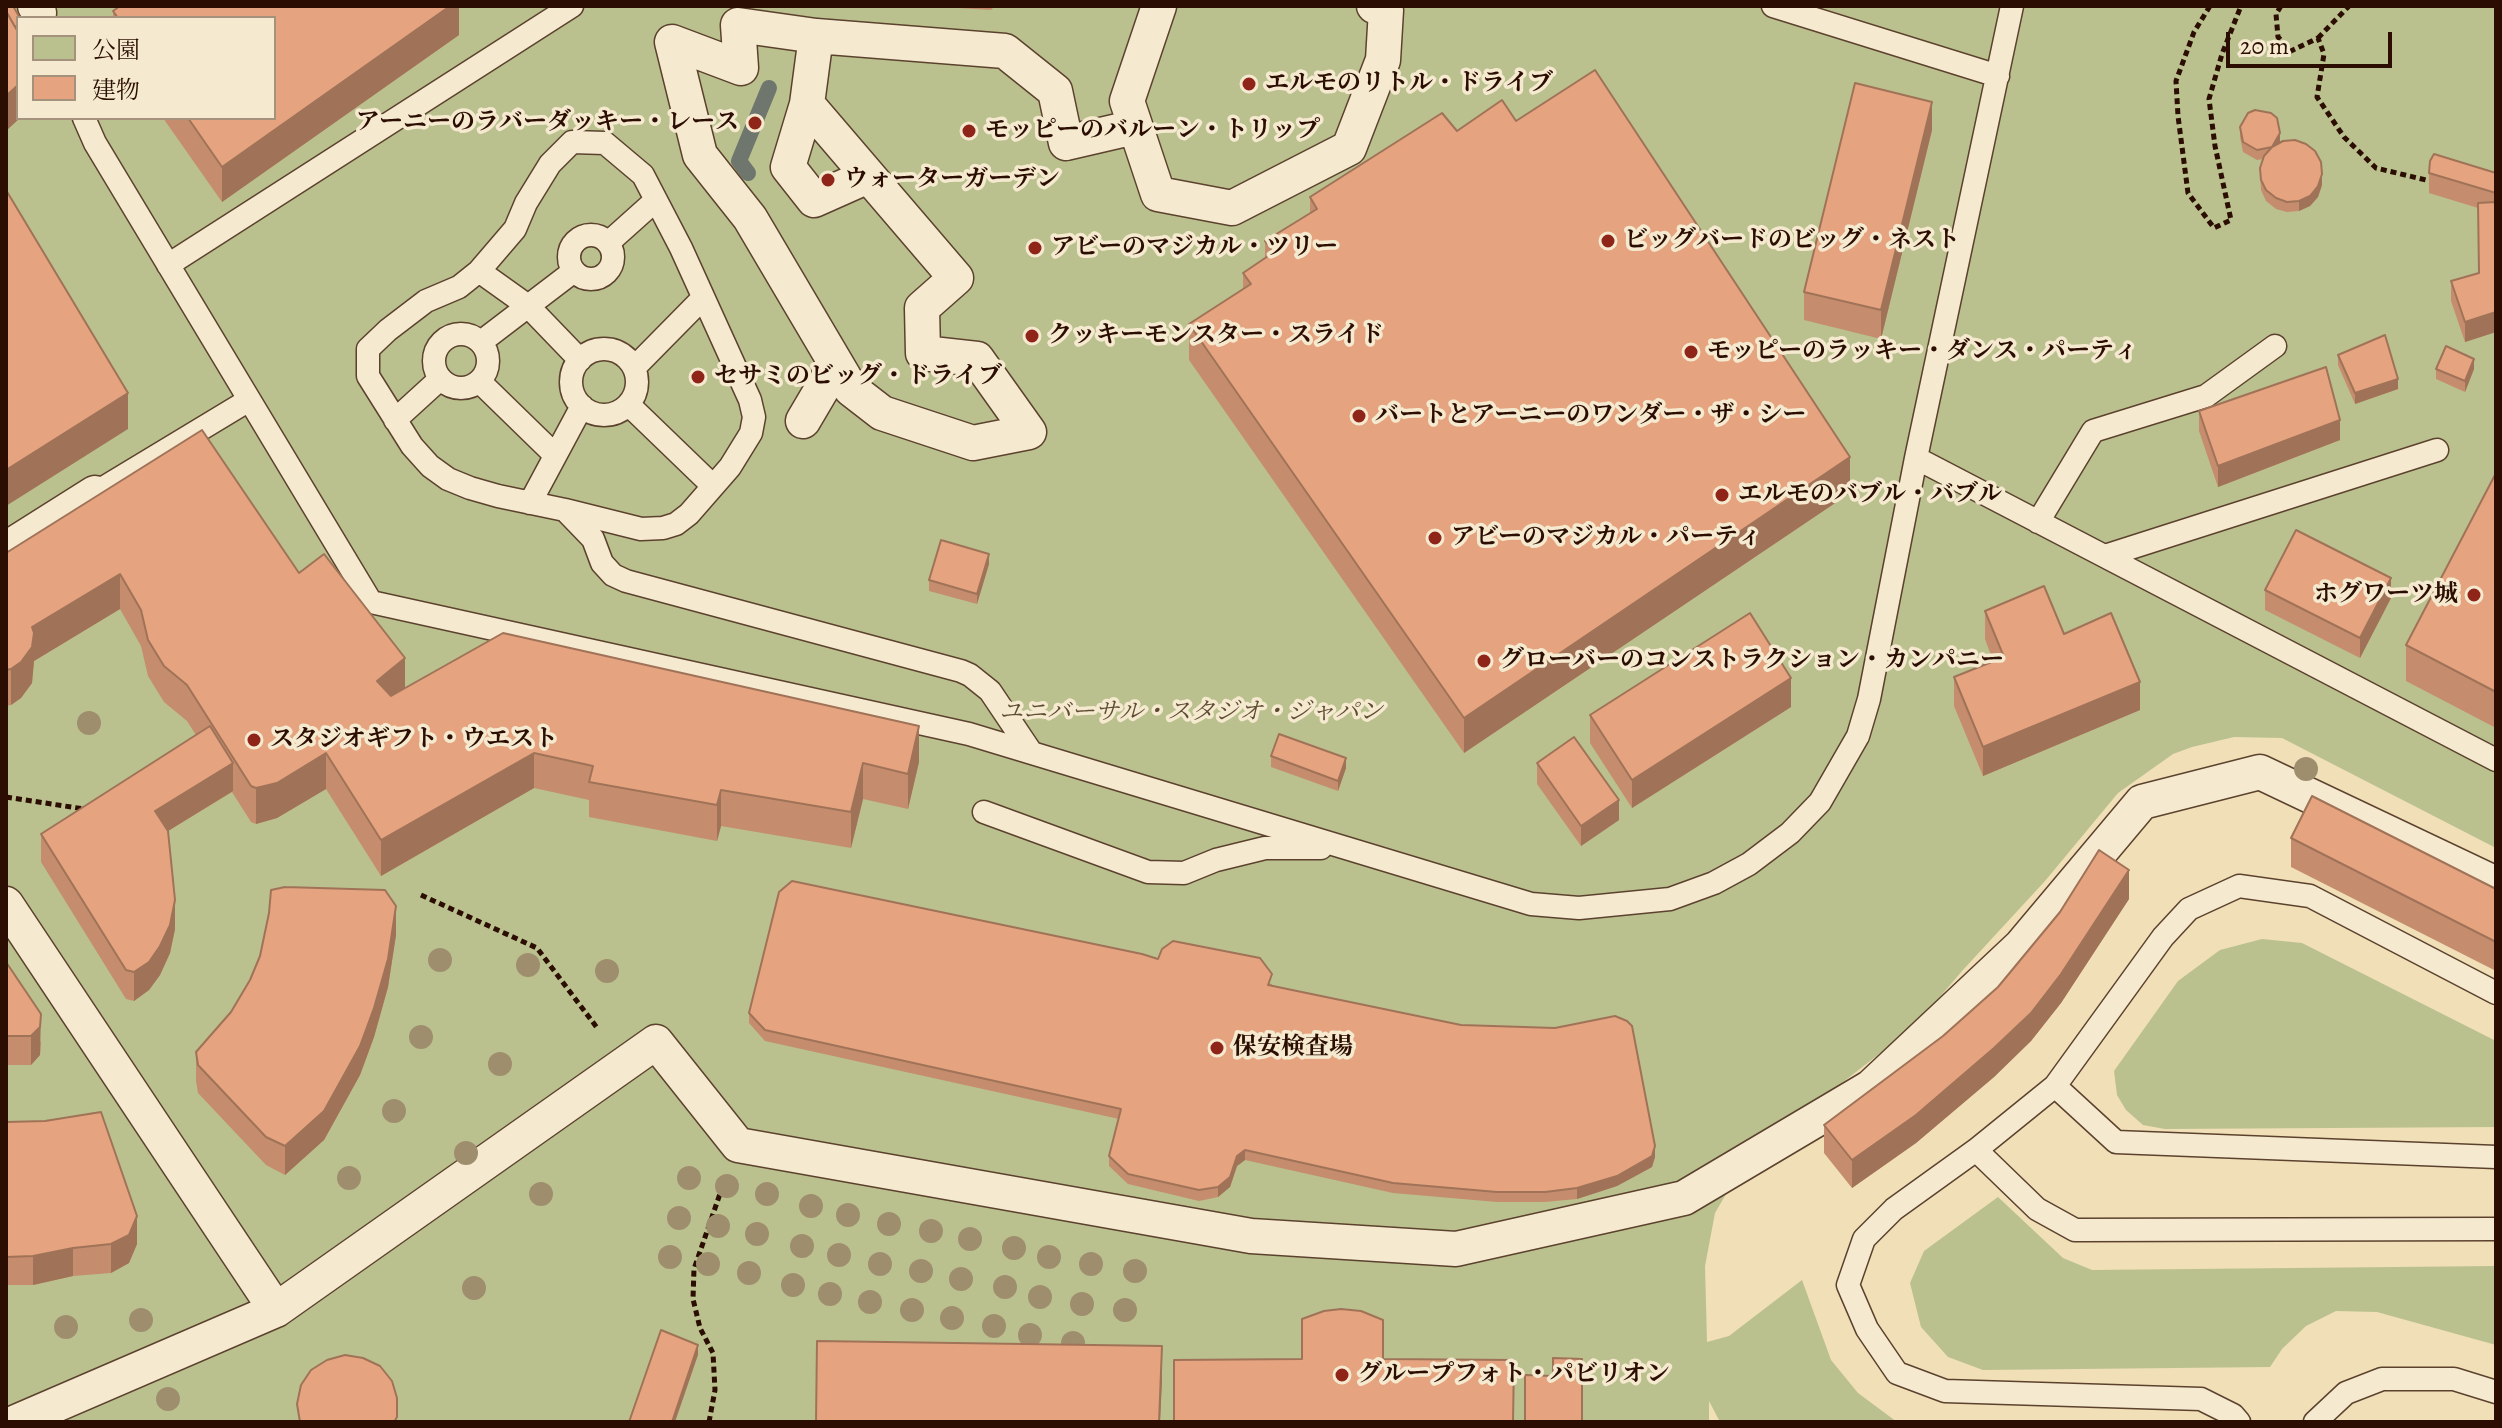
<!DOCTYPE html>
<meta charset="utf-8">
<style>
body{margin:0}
#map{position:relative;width:2502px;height:1428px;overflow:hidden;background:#f0dfb7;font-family:Alegreya,"Noto Serif JP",serif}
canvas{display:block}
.frame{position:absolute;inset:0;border:8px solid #2b0d01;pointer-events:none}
.legend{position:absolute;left:16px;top:16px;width:260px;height:104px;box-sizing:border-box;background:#f5ead0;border:2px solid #a4927d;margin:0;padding:10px 14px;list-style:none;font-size:24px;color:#2b0d01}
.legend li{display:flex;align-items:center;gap:16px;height:40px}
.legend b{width:40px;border:2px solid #a4927d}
.scale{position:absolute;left:2226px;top:32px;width:166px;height:36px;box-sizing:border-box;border:4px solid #2b0d01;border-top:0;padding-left:10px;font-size:24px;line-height:28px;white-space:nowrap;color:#2b0d01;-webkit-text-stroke:6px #f5ead0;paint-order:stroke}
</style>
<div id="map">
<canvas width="2502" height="1428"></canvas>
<div class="frame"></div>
<ul class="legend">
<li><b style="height:22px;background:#bac18e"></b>公園</li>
<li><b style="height:22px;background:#e5a47f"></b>建物</li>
</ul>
<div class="scale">20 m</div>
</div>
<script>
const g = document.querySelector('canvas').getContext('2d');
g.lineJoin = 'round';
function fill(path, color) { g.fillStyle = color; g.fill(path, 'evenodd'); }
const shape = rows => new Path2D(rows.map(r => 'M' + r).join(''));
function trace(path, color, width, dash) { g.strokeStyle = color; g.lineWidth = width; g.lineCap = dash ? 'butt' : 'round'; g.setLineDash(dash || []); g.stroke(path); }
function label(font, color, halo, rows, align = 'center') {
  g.font = font + ' Alegreya,"Noto Serif JP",serif'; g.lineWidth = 7; g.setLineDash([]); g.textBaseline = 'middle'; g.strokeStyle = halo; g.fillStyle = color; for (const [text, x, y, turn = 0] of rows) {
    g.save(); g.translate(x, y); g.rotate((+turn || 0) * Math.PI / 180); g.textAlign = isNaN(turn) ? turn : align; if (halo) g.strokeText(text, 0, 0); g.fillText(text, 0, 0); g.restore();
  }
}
fill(shape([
 [6,6,2496,6,2496,848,2282,738,2234,737,2192,747,2173,754,2118,793,2045,881,1962,971,1915,1026,1748,1156,1715,1213,1705,1266,1707,1342,1729,1336,1802,1280,1831,1360,1858,1393,1897,1422,1720,1422,1709,1401,1709,1422,6,1422],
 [18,18,274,18,274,118,18,118],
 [2262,939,2302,943,2496,1041,2496,1127,2165,1129,2143,1125,2126,1110,2117,1095,2114,1071,2178,981,2220,950],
 [1998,1197,2063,1258,2092,1270,2496,1266,2496,1345,2377,1312,2336,1311,2306,1326,2282,1349,2270,1367,1983,1370,1948,1357,1921,1327,1910,1283,1924,1251]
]), '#bac18e');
trace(shape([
 [748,173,739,161,769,88]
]), '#6e766d', 16);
const service = shape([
 [1773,6,1998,76],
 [84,118,95,143,371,602,969,734,1531,904,1579,908,1670,899,1714,883,1749,864,1790,833,1820,802,1858,736,1869,699,1916,458,2012,6],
 '569 257a22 22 0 1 1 44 0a22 22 0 1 1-44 0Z',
 [608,243,656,200],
 [168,265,572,6],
 [479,271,528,306,580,360],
 '434 361a27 27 0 1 1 54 0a27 27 0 1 1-54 0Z',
 [481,342,574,271],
 '571 382a33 33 0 1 1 66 0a33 33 0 1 1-66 0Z',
 [634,368,702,299],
 [479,381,555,455],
 [629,405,713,486],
 [395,420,440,379],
 [1916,458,2496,760],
 [95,493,249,400],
 [530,503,582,406],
 [565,510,641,529,663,528,676,524,689,514,730,467,751,433,754,417,750,400,681,248,643,175,605,143,572,142,550,164,526,203,515,229,479,271,459,287,426,301,388,330,368,349,368,376,412,446,430,466,448,479,470,488,498,496,565,510,593,539,602,563,613,575,626,581,961,671,970,675,990,691,1031,752],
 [2038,522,2093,431,2206,396,2275,346],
 [2105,556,2437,450],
 [984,812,1148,872,1184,873,1216,860,1265,848,1321,848],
 [2055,1086,2116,1142,2496,1157],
 [1976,1150,2037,1209,2075,1230,2496,1229],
 [2239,1422,2233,1415,2201,1399,1945,1391,1897,1373,1867,1329,1848,1285,1864,1239,1894,1209,1976,1150,2055,1086,2163,937,2189,909,2239,886,2310,896,2496,993],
 [2315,1422,2346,1393,2382,1379,2454,1379,2496,1392]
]);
const pedestrian = shape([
 [35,6,39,13],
 [1159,6,1127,101,1158,194,1232,208,1349,148,1383,60,1386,10,1374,6],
 [816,36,807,104,956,278,922,308,923,353,977,359,1029,432,973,443,882,413,851,389,750,218,700,155,672,42,741,68,738,25,816,36,1005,51,1055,91,1066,143,1135,127],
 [807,104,788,167,814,200,868,176],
 [803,421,836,365],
 [6,549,95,493],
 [6,904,276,1310,656,1042,738,1145,1251,1236,1456,1249,1684,1198,1871,1087,2021,946,2142,802,2260,772,2496,884],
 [16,1422,276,1310]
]);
trace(service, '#5c422e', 25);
trace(pedestrian, '#5c422e', 37);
trace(shape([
 [2210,6,2194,32,2176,81,2178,116,2188,193,2214,228,2231,220,2215,146,2209,99,2222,54,2241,6],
 [2281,6,2276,14,2278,37,2291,51,2318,38,2324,54,2317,97,2344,137,2376,168,2430,181],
 [2318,38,2349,6],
 [6,797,84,809],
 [421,895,537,948,598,1029],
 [709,1422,715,1390,713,1353,700,1328,693,1299,694,1269,722,1188]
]), '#2b0d01', 5, [6, 4]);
trace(service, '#f5ead0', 22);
trace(pedestrian, '#f5ead0', 34);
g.fillStyle = '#9f8e6e';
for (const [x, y] of [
 [89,723],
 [2306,769],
 [440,960],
 [528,965],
 [607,971],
 [421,1037],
 [500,1064],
 [394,1111],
 [466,1153],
 [349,1178],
 [689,1178],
 [727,1186],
 [541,1194],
 [767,1194],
 [811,1206],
 [848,1215],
 [679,1218],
 [889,1224],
 [718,1226],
 [931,1231],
 [757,1234],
 [970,1239],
 [802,1246],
 [1014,1248],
 [839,1255],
 [670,1257],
 [1049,1257],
 [708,1264],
 [880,1264],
 [1091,1264],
 [921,1271],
 [1135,1271],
 [749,1273],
 [961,1279],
 [793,1285],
 [1005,1287],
 [474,1288],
 [830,1294],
 [1040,1297],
 [870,1302],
 [1082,1304],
 [912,1310],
 [1125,1310],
 [952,1318],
 [141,1320],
 [994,1326],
 [66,1327],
 [1030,1335],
 [1073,1343],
 [168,1399]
]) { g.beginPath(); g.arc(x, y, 12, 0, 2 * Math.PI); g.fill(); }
fill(shape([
 [459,6,459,35,222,202,163,118,274,118,274,18,113,18,113,11],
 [926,6,995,6,991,10],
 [1516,121,1850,493,1464,753,1189,360,1189,324,1243,289,1243,273,1265,258,1265,241,1310,213,1310,197,1457,131],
 [2240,127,2280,142,2322,185,2318,197,2310,206,2299,211,2287,212,2276,209,2266,201,2261,190,2260,168,2263,159,2257,160,2243,152,2240,137],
 [1932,130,1881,339,1804,320,1804,292],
 [2429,173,2496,173,2496,332,2465,342,2451,301,2451,281,2479,273,2478,208,2429,193],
 [2338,355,2398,389,2355,404,2338,365],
 [2436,369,2474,369,2465,392,2436,379],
 [2199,411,2340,440,2218,487,2199,431],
 [2496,473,2496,728,2406,681,2406,645],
 [6,553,299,573,405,689,919,762,908,809,863,799,851,848,721,826,717,841,589,817,589,800,534,788,381,876,326,789,277,818,256,824,251,822,232,792,168,831,175,929,170,953,160,975,149,990,134,1001,126,999,41,862,41,834,196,735,187,721,164,702,148,676,141,646,120,609,34,661,32,683,21,698,11,705,6,706],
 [989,564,977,604,929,591,929,580],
 [2265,590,2391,598,2360,658,2265,610],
 [1985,611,2064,634,2140,710,1983,776,1954,706,1954,677,1993,661,1985,639],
 [1791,707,1632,808,1590,743,1590,715],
 [1271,756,1346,768,1338,791,1271,767],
 [1537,763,1619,820,1581,846,1537,784],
 [2291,838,2496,889,2496,971,2291,867],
 [2129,899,2061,1003,2031,1041,1994,1077,1916,1143,1852,1188,1824,1153,1824,1125],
 [396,935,388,987,374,1037,360,1075,324,1140,285,1175,266,1165,198,1093,196,1081,196,1052,231,1012,250,980,260,956],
 [1158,959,1272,984,1272,986,1655,1157,1652,1167,1617,1186,1577,1199,1545,1202,1497,1202,1393,1193,1245,1160,1237,1166,1230,1187,1218,1197,1199,1201,1128,1184,1109,1166,1109,1156,1119,1119,765,1041,749,1023,749,1013],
 [6,962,41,1043,40,1055,31,1065,6,1065],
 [6,1122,137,1244,129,1263,111,1273,73,1276,33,1285,6,1285]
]), '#c58d6d');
fill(shape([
 [450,6,459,6,459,35,222,202,222,167],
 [18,85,18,118,20,118,6,131,6,96],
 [1932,102,1932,130,1881,339,1881,310],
 [2280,133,2280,144,2272,147],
 [2322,174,2322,185,2318,197,2310,206,2299,211,2299,201],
 [2496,312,2496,332,2465,342,2465,322],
 [2474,359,2474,369,2465,392,2465,381],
 [2398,379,2398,389,2355,404,2355,393],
 [128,393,128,429,6,506,6,470],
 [2340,420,2340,440,2218,487,2218,466],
 [1850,457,1850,493,1464,753,1464,718],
 [989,554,989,564,977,604,977,594],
 [120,574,120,609,34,661,32,683,21,698,11,705,11,669,32,627],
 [2391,578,2391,598,2360,658,2360,638],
 [405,658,405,694,377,717,377,681],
 [1791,678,1791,707,1632,808,1632,780],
 [2140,682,2140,710,1983,776,1983,747],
 [919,726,919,762,908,809,908,774],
 [326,753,326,789,277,818,256,824,256,788],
 [534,753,534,788,381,876,381,840],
 [1346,758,1346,768,1338,791,1338,781],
 [233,763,233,791,155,839,155,811],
 [863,763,863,799,851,848,851,812],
 [721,790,721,826,717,841,717,805],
 [1619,800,1619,820,1581,846,1581,826],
 [2129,870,2129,899,2061,1003,2031,1041,1994,1077,1916,1143,1852,1188,1852,1160],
 [175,900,175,929,170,953,160,975,149,990,134,1001,134,972],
 [396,906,396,935,388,987,374,1037,360,1075,324,1140,285,1175,285,1146],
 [41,1014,40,1055,31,1065,31,1036],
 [1655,1146,1655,1157,1652,1167,1617,1186,1577,1199,1577,1188],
 [1245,1150,1245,1160,1237,1166,1230,1187,1218,1197,1218,1187,1237,1156],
 [137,1216,137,1244,129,1263,111,1273,111,1244],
 [73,1248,73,1276,33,1285,33,1256],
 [698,1345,698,1355,675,1422,672,1422],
 [1162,1346,1162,1381,1160,1422,1159,1422]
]), '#a07359');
const building = shape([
 [6,6,13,6,20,18,18,18,18,25,15,27,6,11,6,6],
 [120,6,450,6,222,167,188,118,274,118,274,18,118,18,113,11,120,6],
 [6,11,18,32,18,85,6,96,6,11],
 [1595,70,1850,457,1464,718,1189,324,1251,284,1243,273,1274,252,1265,241,1317,209,1310,197,1442,113,1457,131,1502,100,1516,121,1595,70],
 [1855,83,1932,102,1881,310,1804,292,1855,83],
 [2255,110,2271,113,2277,118,2280,133,2272,147,2283,141,2295,140,2306,144,2315,151,2321,162,2322,174,2318,186,2310,196,2299,201,2287,202,2276,198,2266,190,2261,180,2260,168,2264,156,2272,147,2257,150,2243,142,2240,127,2248,113,2255,110],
 [2434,154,2496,173,2496,193,2429,173,2430,161,2434,154],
 [6,190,128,393,6,470,6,190],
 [2496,202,2496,312,2465,322,2451,281,2479,273,2478,203,2496,202],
 [2385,335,2398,379,2355,393,2338,355,2385,335],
 [2446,346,2474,359,2465,381,2436,369,2446,346],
 [2326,367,2340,420,2218,466,2199,411,2326,367],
 [202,430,299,573,324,554,405,658,377,681,391,696,503,633,919,726,908,774,863,763,851,812,721,790,717,805,589,782,593,766,534,753,381,840,326,753,277,783,256,788,251,786,187,685,164,666,148,640,141,610,120,574,32,627,34,633,32,647,21,662,11,669,6,670,6,553,202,430],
 [2496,473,2496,692,2406,645,2496,473],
 [2296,530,2391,578,2360,638,2265,590,2296,530],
 [941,540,989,554,977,594,929,580,941,540],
 [2044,586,2064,634,2111,613,2140,682,1983,747,1954,677,2004,657,1985,611,2044,586],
 [1750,613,1791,678,1632,780,1590,715,1750,613],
 [210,726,233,763,155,811,168,831,175,900,170,925,160,946,149,962,134,972,126,970,41,834,210,726],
 [1279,734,1346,758,1338,781,1271,756,1279,734],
 [1574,737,1619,800,1581,826,1537,763,1574,737],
 [2312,796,2496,889,2496,942,2291,838,2312,796],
 [2099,850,2129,870,2061,974,2031,1013,1994,1048,1916,1115,1852,1160,1824,1125,1943,1036,1998,987,2060,912,2099,850],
 [792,881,1142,954,1158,959,1162,949,1173,941,1260,958,1272,974,1268,985,1461,1025,1555,1028,1615,1016,1627,1021,1632,1026,1655,1146,1652,1156,1617,1176,1577,1188,1545,1192,1497,1192,1393,1183,1245,1150,1237,1156,1230,1177,1218,1187,1199,1190,1128,1174,1109,1156,1121,1109,765,1030,749,1013,779,892,792,881],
 [285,887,385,890,396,906,388,959,374,1008,360,1046,324,1111,285,1146,266,1137,198,1065,196,1052,231,1012,250,980,260,956,269,913,271,890,285,887],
 [6,962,41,1014,40,1027,31,1036,6,1036,6,962],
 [101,1112,137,1216,129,1235,111,1244,73,1248,33,1256,6,1257,6,1122,45,1121,101,1112],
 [1341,1309,1361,1311,1383,1320,1383,1359,1514,1360,1513,1422,1174,1422,1174,1360,1302,1359,1302,1319,1324,1311,1341,1309],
 [661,1330,698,1345,672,1422,629,1422,661,1330],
 [817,1341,1162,1346,1159,1422,816,1422,817,1341],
 [345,1355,363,1358,380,1366,392,1381,397,1398,397,1417,394,1422,300,1422,297,1404,301,1385,311,1370,327,1360,345,1355],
 [1553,1358,1582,1359,1582,1422,1525,1422,1525,1375,1553,1376,1553,1358]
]);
fill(building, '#e5a47f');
trace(building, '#a07359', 2);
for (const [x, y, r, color] of [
 [1249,84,8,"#8f2418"],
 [755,123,8,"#8f2418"],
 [969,131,8,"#8f2418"],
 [828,180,8,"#8f2418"],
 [1608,241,8,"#8f2418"],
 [1035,248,8,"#8f2418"],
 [1032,336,8,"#8f2418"],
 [1691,352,8,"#8f2418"],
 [698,377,8,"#8f2418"],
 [1359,416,8,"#8f2418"],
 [1722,495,8,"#8f2418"],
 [1435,538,8,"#8f2418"],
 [2474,595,8,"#8f2418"],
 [1484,661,8,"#8f2418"],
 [254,740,8,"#8f2418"],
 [1217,1048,8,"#8f2418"],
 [1342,1375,8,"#8f2418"]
]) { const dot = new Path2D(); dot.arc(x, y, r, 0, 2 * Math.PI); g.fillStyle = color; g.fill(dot); trace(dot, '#f5ead0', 3); }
label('bold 24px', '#2b0d01', '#f5ead0', [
 ["エルモのリトル・ドライブ",1265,84],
 ["アーニーのラバーダッキー・レース",739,123,"right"],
 ["モッピーのバルーン・トリップ",985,131],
 ["ウォーターガーデン",844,180],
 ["ビッグバードのビッグ・ネスト",1624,241],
 ["アビーのマジカル・ツリー",1051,248],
 ["クッキーモンスター・スライド",1048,336],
 ["モッピーのラッキー・ダンス・パーティ",1707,352],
 ["セサミのビッグ・ドライブ",714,377],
 ["バートとアーニーのワンダー・ザ・シー",1375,416],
 ["エルモのバブル・バブル",1738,495],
 ["アビーのマジカル・パーティ",1451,538],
 ["ホグワーツ城",2458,595,"right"],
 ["グローバーのコンストラクション・カンパニー",1500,661],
 ["スタジオギフト・ウエスト",270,740],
 ["保安検査場",1233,1048],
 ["グループフォト・パビリオン",1358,1375]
], 'left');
label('italic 24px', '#5d4c32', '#f5ead0', [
 ["ユニバーサル・スタジオ・ジャパン",1191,713]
]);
</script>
